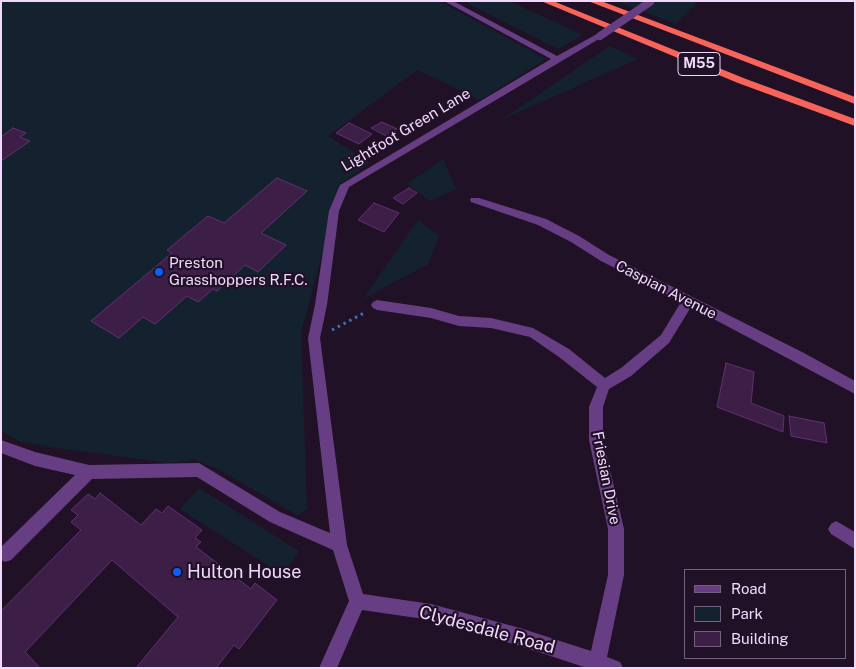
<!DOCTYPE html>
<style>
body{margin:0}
#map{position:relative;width:856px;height:669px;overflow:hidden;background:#211127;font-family:"Public Sans",sans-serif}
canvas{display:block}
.frame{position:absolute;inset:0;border:2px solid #f1d8fd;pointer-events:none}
.legend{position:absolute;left:684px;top:569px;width:162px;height:90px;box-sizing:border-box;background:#211127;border:1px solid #74617d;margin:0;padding:6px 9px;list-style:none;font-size:15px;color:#f1d8fd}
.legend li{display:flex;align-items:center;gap:10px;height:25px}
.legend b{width:25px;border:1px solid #74617d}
</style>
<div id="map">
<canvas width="856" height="669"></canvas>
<div class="frame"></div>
<ul class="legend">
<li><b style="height:6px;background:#673e83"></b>Road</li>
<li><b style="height:14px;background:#142230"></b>Park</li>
<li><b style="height:14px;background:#3d1e47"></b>Building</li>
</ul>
</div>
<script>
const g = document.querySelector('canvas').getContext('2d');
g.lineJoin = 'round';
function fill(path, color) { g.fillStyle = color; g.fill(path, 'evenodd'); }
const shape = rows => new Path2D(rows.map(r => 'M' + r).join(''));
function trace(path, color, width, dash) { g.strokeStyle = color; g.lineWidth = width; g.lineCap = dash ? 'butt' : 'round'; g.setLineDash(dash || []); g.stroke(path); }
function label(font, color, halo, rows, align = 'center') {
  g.font = font + ' "Public Sans",sans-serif'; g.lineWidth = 4.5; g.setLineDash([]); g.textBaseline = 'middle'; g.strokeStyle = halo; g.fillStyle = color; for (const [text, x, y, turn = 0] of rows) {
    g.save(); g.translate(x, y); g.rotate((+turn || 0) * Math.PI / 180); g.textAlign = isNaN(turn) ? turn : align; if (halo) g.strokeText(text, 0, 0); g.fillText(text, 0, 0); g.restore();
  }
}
fill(shape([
 [1,1,439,1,546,59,480,100,474,97,472,98,473,96,417,70,328,136,370,163,341,183,301,333,307,509,297,515,218,469,195,460,169,463,57,448,21,442,1,431],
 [463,1,509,1,583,35,558,49],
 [615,1,699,1,676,24],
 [610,46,638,59,501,120],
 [443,159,456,189,430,201,407,184],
 [418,220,439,236,428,264,363,299],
 [199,488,299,551,283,575,180,509]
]), '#142230');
const building = shape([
 [382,122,397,129,388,137,371,128,382,122],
 [349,123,372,134,359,144,336,133,349,123],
 [13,128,26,133,20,137,30,141,1,161,1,137,13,128],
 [277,178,307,191,261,233,286,245,258,272,245,265,217,291,213,289,198,302,187,296,155,324,143,317,119,338,91,321,172,253,167,250,208,216,224,223,277,178],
 [409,188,417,193,403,204,393,198,409,188],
 [374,203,399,213,384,232,358,220,374,203],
 [726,363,754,372,751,403,784,416,783,432,717,407,726,363],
 [789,416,824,423,827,443,791,436,789,416],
 [100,493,141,525,156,509,162,513,168,506,202,530,195,538,201,542,196,547,251,589,255,583,277,600,239,649,234,645,216,668,136,668,178,617,112,560,25,652,40,668,1,668,1,611,81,530,71,522,78,515,71,510,88,494,95,499,100,493]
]);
fill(building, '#3d1e47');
trace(building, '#613172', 1);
trace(shape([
 [332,330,364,313]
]), '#3576b4', 3, [2.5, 4]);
fill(shape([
 [444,1,453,1,557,56,597,34,604,36,349,187,339,211,327,305,320,338,347,545,363,594,431,604,520,628,591,651,608,575,608,529,589,440,589,407,597,387,559,357,530,337,491,328,459,326,431,318,377,310,373,308,371,305,373,302,377,300,431,308,459,316,491,318,533,328,569,349,605,378,621,368,661,335,681,302,601,261,571,242,538,225,471,202,470,200,471,198,479,198,546,219,579,236,609,255,804,353,855,381,855,394,691,307,669,343,631,376,609,389,603,407,603,440,624,529,624,575,607,657,620,662,623,668,587,668,520,646,431,620,362,610,337,668,319,668,349,601,333,550,270,522,197,477,92,479,11,560,5,562,1,560,1,547,75,475,35,466,1,453,1,440,35,452,89,465,199,463,280,512,330,533,308,338,315,305,329,211,340,185,551,59,444,1],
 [836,521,855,532,855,549,831,534,828,529,831,524,836,521]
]), '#673e83');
fill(shape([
 [541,1,553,1,746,79,855,119,855,126,738,83,541,1],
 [588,1,601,1,855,97,855,104,588,1]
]), '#f86459');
trace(shape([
 [600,36,650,2]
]), '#673e83', 8);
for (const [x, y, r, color] of [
 [159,272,5,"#0d5ef4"],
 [177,572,5,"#0d5ef4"]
]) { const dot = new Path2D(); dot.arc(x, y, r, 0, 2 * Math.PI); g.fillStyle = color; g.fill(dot); trace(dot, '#211127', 2); }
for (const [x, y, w] of [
 [699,64,42]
]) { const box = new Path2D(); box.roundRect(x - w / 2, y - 11.5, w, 23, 4); g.fillStyle = '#211127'; g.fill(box); trace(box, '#f1d8fd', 1); }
label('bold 14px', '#f1d8fd', null, [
 ["M55",699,64]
]);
label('15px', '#f1d8fd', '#211127', [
 ["Lightfoot Green Lane",406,130,-31],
 ["Caspian Avenue",666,290,27],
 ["Friesian Drive",606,478,79]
]);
label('15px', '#f1d8fd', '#211127', [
 ["Preston",169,263],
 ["Grasshoppers R.F.C.",169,280]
], 'left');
label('18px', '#f1d8fd', '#211127', [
 ["Hulton House",187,572]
], 'left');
label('18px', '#f1d8fd', '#211127', [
 ["Clydesdale Road",487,630,15]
]);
</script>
